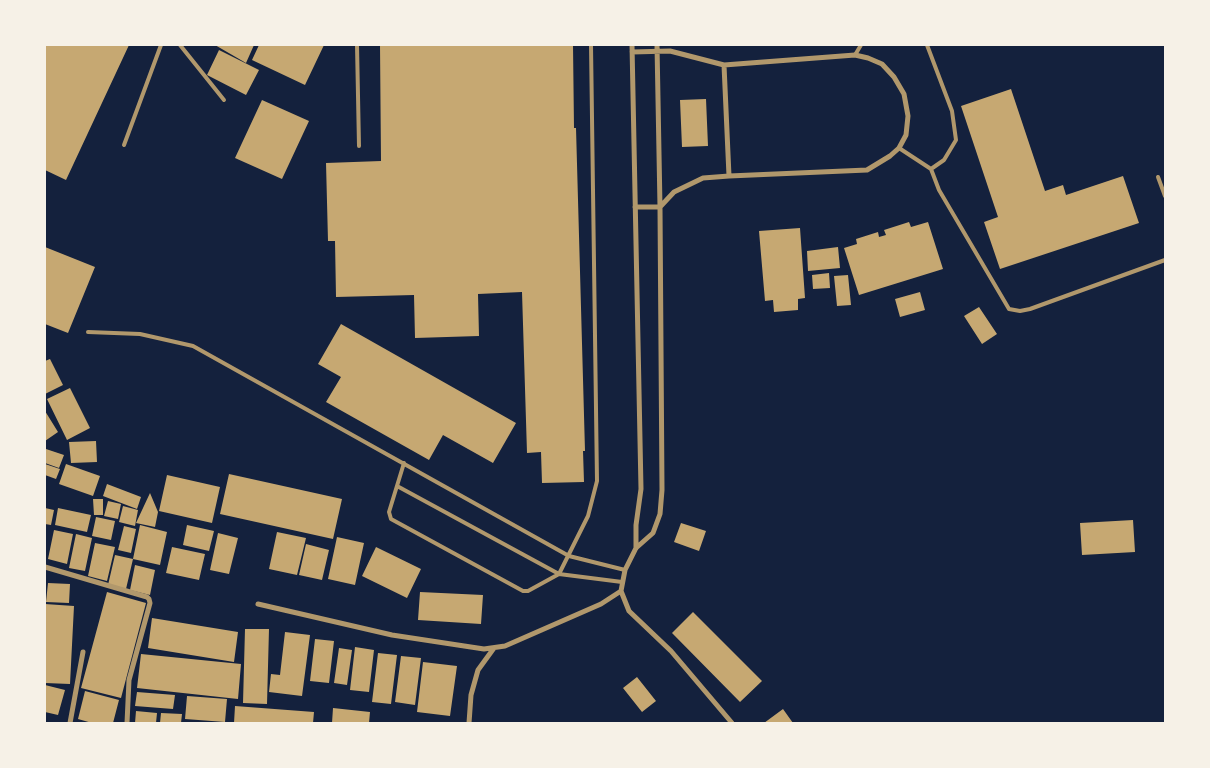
<!DOCTYPE html>
<style>
body{margin:0}
#map{position:relative;width:1210px;height:768px;overflow:hidden;background:#14213d;font-family:"Golos Text",sans-serif}
canvas{display:block}
.frame{position:absolute;inset:0;border:46px solid #f6f1e7;pointer-events:none}
</style>
<div id="map">
<canvas width="1210" height="768"></canvas>
<div class="frame"></div>
</div>
<script>
const g = document.querySelector('canvas').getContext('2d');
g.lineJoin = 'round';
function fill(path, color) { g.fillStyle = color; g.fill(path, 'evenodd'); }
const shape = rows => new Path2D(rows.map(r => 'M' + r).join(''));
function trace(path, color, width, dash) { g.strokeStyle = color; g.lineWidth = width; g.lineCap = dash ? 'butt' : 'round'; g.setLineDash(dash || []); g.stroke(path); }
fill(shape([
 [45,45,129,45,66,180,45,170],
 [215,45,254,45,246,63],
 [259,45,324,45,305,85,252,60],
 [380,45,573,45,574,128,576,128,585,451,583,451,584,482,542,483,541,452,527,453,522,292,478,294,479,336,415,338,414,295,336,297,335,241,328,241,326,163,381,161],
 [219,50,259,70,246,95,207,75],
 [1011,89,1045,191,1063,185,1066,195,1123,176,1139,223,1000,269,984,222,998,217,961,106],
 [706,99,708,146,682,147,680,100],
 [262,100,309,121,282,179,235,158],
 [909,222,911,227,928,222,943,269,859,295,844,248,857,244,856,239,878,232,879,237,886,235,884,230],
 [800,228,805,298,798,299,798,310,774,312,773,300,765,301,759,231],
 [45,247,95,267,68,333,45,324],
 [838,247,840,268,808,271,807,251],
 [829,273,830,288,813,289,812,275],
 [848,275,851,305,837,306,834,276],
 [920,292,925,310,900,317,895,299],
 [979,307,997,334,982,344,964,316],
 [341,324,516,423,493,463,443,435,429,460,326,402,341,377,318,364],
 [50,359,63,385,45,394,45,361],
 [70,388,90,428,67,440,47,399],
 [45,411,58,432,45,441],
 [96,441,97,462,71,463,69,442],
 [46,449,64,455,59,468,45,463],
 [45,464,60,469,56,479,45,475],
 [66,464,100,476,93,496,59,484],
 [229,474,342,499,333,539,220,514],
 [167,475,220,487,212,523,159,511],
 [107,484,141,497,137,509,103,496],
 [150,493,158,512,155,527,136,523],
 [93,499,103,499,103,515,94,515],
 [108,501,121,504,118,519,104,516],
 [123,506,138,510,135,526,119,522],
 [45,508,54,510,51,525,45,524],
 [58,508,91,515,87,532,55,525],
 [96,517,115,521,111,540,92,536],
 [1133,520,1135,552,1082,555,1080,523],
 [681,523,706,531,699,551,674,542],
 [140,525,167,532,160,565,133,559],
 [187,525,214,531,209,551,183,545],
 [124,526,136,529,131,553,118,550],
 [54,530,73,534,67,564,48,559],
 [277,532,306,538,297,575,269,569],
 [218,533,238,538,229,574,210,570],
 [76,534,92,538,85,571,69,568],
 [337,537,364,543,355,585,328,579],
 [95,543,115,547,107,581,88,576],
 [306,544,329,550,322,580,299,575],
 [172,547,205,554,199,580,166,573],
 [376,547,421,569,407,598,362,576],
 [115,555,133,559,126,589,108,585],
 [135,565,155,570,150,595,130,590],
 [48,583,70,584,69,603,46,602],
 [107,592,146,603,121,698,81,688],
 [420,592,483,595,481,624,418,620],
 [45,604,74,606,70,684,45,683],
 [693,612,762,681,740,702,672,633],
 [152,618,238,632,234,662,148,648],
 [245,629,269,629,267,704,243,703],
 [285,632,310,635,302,696,269,692,271,674,280,675],
 [315,639,334,641,329,683,310,681],
 [355,647,374,650,369,692,350,690],
 [339,648,352,650,347,685,334,683],
 [378,653,397,655,391,704,372,702],
 [141,654,241,664,238,699,137,688],
 [401,656,421,658,415,705,395,702],
 [423,662,457,666,450,716,417,712],
 [637,677,656,701,642,712,623,688],
 [45,685,65,690,58,715,45,712],
 [85,691,119,700,113,723,92,723,78,719],
 [137,692,175,695,173,709,135,706],
 [187,696,227,699,225,722,185,719],
 [235,706,314,712,313,723,234,723],
 [333,708,370,712,369,723,332,723],
 [783,709,793,723,764,723],
 [136,711,157,713,156,723,135,723],
 [161,713,182,714,181,723,160,723]
]), '#c6a872');
trace(shape([
 [180,45,224,100],
 [357,45,359,146],
 [927,45,952,111,956,140,944,160,931,169],
 [855,55,861,45],
 [124,145,161,45],
 [899,148,931,169,939,190,1009,309,1020,311,1030,309,1165,260],
 [1158,177,1165,196],
 [88,332,140,334,193,346,569,556,625,570],
 [404,463,389,512,391,519,523,591,528,591,559,574,588,516,597,481,591,45],
 [397,486,559,574,622,582]
]), '#b1986c', 4);
trace(shape([
 [632,45,641,489,636,525,636,548],
 [657,45,660,207,662,490,660,514,653,533,636,548,625,570,621,591,629,611,671,651,732,723],
 [632,52,670,51,724,65,855,55,868,58,882,64,894,77,904,94,908,116,906,135,899,148,890,156,867,170,729,176,703,178,674,192,660,207,635,207],
 [724,65,729,176],
 [45,567,147,597,149,599,150,603,129,680,127,723],
 [258,604,392,635,484,649,505,646,601,604,621,591],
 [70,723,83,652],
 [469,723,471,695,478,670,494,648]
]), '#b1986c', 5);
</script>
